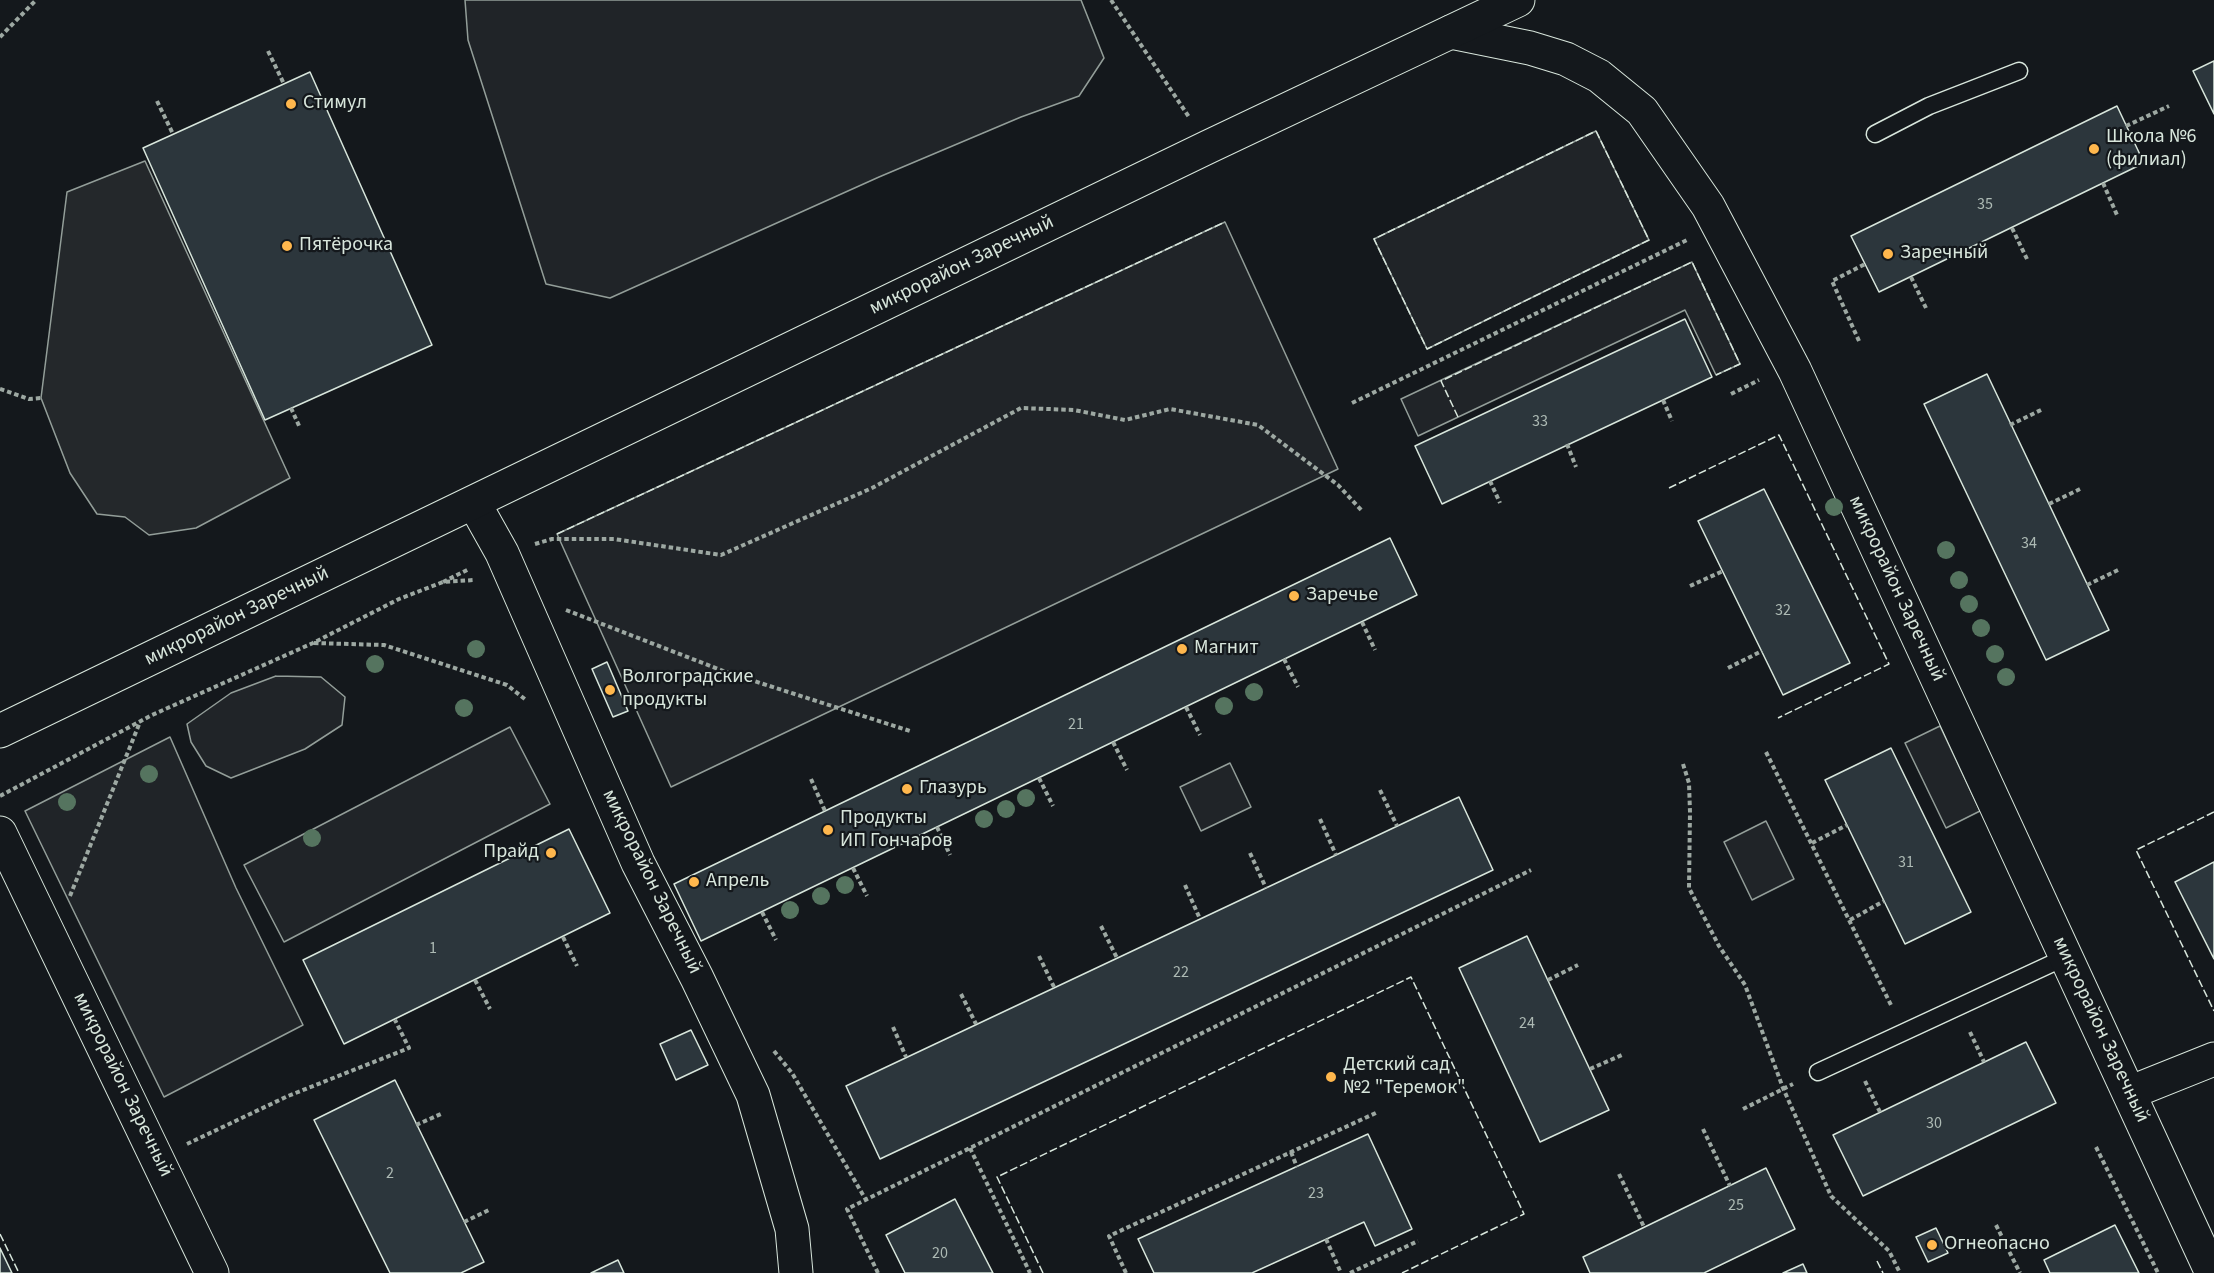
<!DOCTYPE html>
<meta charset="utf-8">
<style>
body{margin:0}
canvas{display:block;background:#14181c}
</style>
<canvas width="2214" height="1273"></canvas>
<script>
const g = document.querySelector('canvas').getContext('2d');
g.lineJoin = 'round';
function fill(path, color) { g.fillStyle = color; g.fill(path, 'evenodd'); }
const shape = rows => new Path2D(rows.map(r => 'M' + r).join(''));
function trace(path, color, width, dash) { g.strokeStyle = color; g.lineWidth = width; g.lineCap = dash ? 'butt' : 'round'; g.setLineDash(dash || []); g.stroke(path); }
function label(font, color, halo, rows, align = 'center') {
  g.font = font + ' "Source Sans 3",sans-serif'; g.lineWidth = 4.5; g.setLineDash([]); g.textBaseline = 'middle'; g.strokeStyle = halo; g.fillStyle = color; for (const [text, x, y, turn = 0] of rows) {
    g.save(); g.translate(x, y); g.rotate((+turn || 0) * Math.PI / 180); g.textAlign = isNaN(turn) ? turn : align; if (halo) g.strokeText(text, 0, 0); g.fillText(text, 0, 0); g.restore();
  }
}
const green = shape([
 [465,0,1081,0,1104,58,1079,96,1021,117,879,177,610,298,546,284,468,40,465,0],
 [1596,131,1649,240,1427,349,1374,239,1596,131],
 [1225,222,1338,469,671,787,557,534,1225,222],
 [1692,262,1740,364,1716,375,1685,310,1418,436,1401,399,1692,262],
 [276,676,321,677,345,697,342,725,305,749,231,778,206,766,191,742,187,724,231,693,276,676],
 [1940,726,1980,811,1946,828,1905,743,1940,726],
 [510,727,550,804,284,942,244,865,510,727],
 [170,737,236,888,303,1025,164,1097,25,811,170,737],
 [1230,763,1251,807,1201,831,1180,787,1230,763],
 [1766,821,1794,879,1752,900,1724,842,1766,821]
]);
fill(green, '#202428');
trace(green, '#939e99', 1.5);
const parking = shape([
 [145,161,290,478,196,528,149,535,125,517,97,514,70,473,41,398,67,192,145,161]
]);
fill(parking, '#24282b');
trace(parking, '#939e99', 1.5);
const building = shape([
 [2214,61,2214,114,2193,71,2214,61],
 [310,72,432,345,265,420,143,148,310,72],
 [2117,106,2144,163,1879,292,1851,236,2117,106],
 [1685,319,1712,377,1442,504,1415,446,1685,319],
 [1987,374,2109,630,2046,660,1924,404,1987,374],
 [1764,489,1850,663,1783,695,1698,521,1764,489],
 [1390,538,1417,595,701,941,674,884,1390,538],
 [607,662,628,711,613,717,592,669,607,662],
 [1891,748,1971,912,1905,944,1825,780,1891,748],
 [1459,797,1493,870,880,1159,846,1086,1459,797],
 [569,829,610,913,344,1044,303,960,569,829],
 [2214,862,2214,959,2175,882,2214,862],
 [1527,936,1609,1110,1540,1142,1459,968,1527,936],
 [691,1030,708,1065,676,1080,660,1044,691,1030],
 [2026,1042,2056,1103,1863,1196,1833,1135,2026,1042],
 [395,1080,484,1262,461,1273,390,1273,314,1120,395,1080],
 [1368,1134,1412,1229,1375,1246,1364,1222,1252,1273,1154,1273,1138,1239,1368,1134],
 [1766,1168,1795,1229,1704,1273,1590,1273,1583,1257,1766,1168],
 [955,1199,993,1273,905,1273,886,1235,955,1199],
 [2115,1225,2139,1273,2050,1273,2044,1260,2115,1225],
 [1936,1228,1948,1253,1928,1262,1916,1237,1936,1228],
 [0,1248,12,1273,0,1273,0,1248],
 [618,1260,624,1273,591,1273,618,1260],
 [1803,1264,1807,1273,1783,1273,1803,1264]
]);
fill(building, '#2c363c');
trace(building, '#d8e6dc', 1.5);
const lane = shape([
 [1875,134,1929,106,2019,71],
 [1818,1072,2066,957]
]);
const street = shape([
 [1451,32,1530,48,1566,59,1599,76,1642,111,1708,206,1795,371,2212,1273],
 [474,503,502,553,638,863,697,978,753,1095,792,1229,796,1273],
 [0,833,212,1273],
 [2129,1093,2214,1059]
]);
const primary = shape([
 [0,731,1208,147,1518,0]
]);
trace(lane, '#d8e6dc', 19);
trace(street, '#d8e6dc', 35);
trace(primary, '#d8e6dc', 35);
trace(shape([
 [1111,0,1189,117],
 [0,37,36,0],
 [268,51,284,84],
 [157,101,173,134],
 [2126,126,2169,106],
 [2103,183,2117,215],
 [2012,228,2027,259],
 [1911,277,1926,308],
 [1859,341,1832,281,1865,264],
 [0,389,29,399,41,398],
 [1731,394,1759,380],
 [1663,400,1672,421],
 [1352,403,1687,240],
 [291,408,300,428],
 [2010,425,2043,409],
 [1567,444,1576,467],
 [1490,481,1500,503],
 [2049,504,2080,489],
 [535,544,552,539,614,539,721,555,872,488,1021,408,1074,410,1125,420,1170,409,1258,425,1338,485,1363,512],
 [443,582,469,569],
 [2087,585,2118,570],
 [1690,586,1723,571],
 [566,610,726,672,910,731],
 [1362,622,1375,650],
 [314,643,384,645,507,685,526,700],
 [1284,659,1298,687],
 [1728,668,1762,651],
 [1186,707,1200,735],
 [1113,742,1127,770],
 [1766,752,1892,1007],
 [1683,764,1689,783,1690,812,1689,888,1719,946,1745,985,1783,1088,1831,1196,1889,1251,1900,1273],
 [1039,778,1053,806],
 [811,779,825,811],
 [1380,790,1397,826],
 [0,796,152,715,313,643,399,599,443,582,474,580],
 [1320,819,1336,855],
 [937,827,950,855],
 [1812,843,1847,825],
 [1250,853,1266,888],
 [853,868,867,896],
 [1185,885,1200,919],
 [70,896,140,722],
 [762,912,776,940],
 [1850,920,1884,901],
 [1101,926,1117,958],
 [563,937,577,966],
 [1039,956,1054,987],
 [475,980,490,1009],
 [1548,980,1578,965],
 [961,994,976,1024],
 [893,1027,906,1057],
 [1970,1032,1984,1062],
 [774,1051,792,1073,866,1200],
 [1590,1069,1622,1055],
 [1865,1081,1880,1112],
 [1743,1109,1793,1084],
 [416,1125,441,1114],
 [1703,1129,1730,1186],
 [187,1144,288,1096,409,1048,395,1020],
 [2096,1147,2158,1273],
 [970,1148,1030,1273],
 [1291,1152,1297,1167],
 [1619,1174,1644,1227],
 [464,1222,489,1210],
 [1996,1225,2020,1273],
 [1326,1239,1341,1273],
 [878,1273,847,1209,1531,870],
 [1126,1273,1109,1236,1378,1112],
 [1350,1273,1418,1241]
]), '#9da8a2', 4, [4.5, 3]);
trace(lane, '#14181c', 16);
trace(street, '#14181c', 33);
trace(primary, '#14181c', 33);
trace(shape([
 [1596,131,1649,240,1427,349,1374,239,1596,131],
 [1458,417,1441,381,1692,262,1740,364,1716,375],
 [1669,488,1779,435,1889,664,1778,718],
 [557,534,1225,222],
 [2214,812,2136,850,2214,1011],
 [0,1234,19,1273],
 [1877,1261,1883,1273],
 [1043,1273,997,1177,1411,977,1524,1214,1402,1273]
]), '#d8e6dc', 1.5, [8, 3]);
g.fillStyle = '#55745f';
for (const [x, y] of [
 [1834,507],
 [1946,550],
 [1959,580],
 [1969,604],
 [1981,628],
 [476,649],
 [1995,654],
 [375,664],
 [2006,677],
 [1254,692],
 [1224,706],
 [464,708],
 [149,774],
 [1026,798],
 [67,802],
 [1006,809],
 [984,819],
 [312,838],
 [845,885],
 [821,896],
 [790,910]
]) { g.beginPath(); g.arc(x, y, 9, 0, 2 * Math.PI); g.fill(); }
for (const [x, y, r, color] of [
 [291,104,6,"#ffb74d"],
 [2094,149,6,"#ffb74d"],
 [287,246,6,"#ffb74d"],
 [1888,254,6,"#ffb74d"],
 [1294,596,6,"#ffb74d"],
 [1182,649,6,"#ffb74d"],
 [610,690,6,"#ffb74d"],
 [907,789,6,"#ffb74d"],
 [828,830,6,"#ffb74d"],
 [551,853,6,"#ffb74d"],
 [694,882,6,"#ffb74d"],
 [1331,1077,6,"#ffb74d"],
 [1932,1245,6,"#ffb74d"]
]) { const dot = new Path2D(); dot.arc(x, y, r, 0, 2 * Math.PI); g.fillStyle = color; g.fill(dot); trace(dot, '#14181c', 2); }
label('16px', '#adbab4', null, [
 ["35",1985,205],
 ["33",1540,422],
 ["34",2029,544],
 ["32",1783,611],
 ["21",1076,725],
 ["31",1906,863],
 ["1",433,949],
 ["22",1181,973],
 ["24",1527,1024],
 ["30",1934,1124],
 ["2",390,1174],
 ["23",1316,1194],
 ["25",1736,1206],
 ["20",940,1254]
]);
label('20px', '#d8e6dc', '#14181c', [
 ["Стимул",303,104],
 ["Школа №6",2106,138],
 ["(филиал)",2106,161],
 ["Пятёрочка",299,246],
 ["Заречный",1900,254],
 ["Заречье",1306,596],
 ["Магнит",1194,649],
 ["Волгоградские",622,678],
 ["продукты",622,701],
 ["Глазурь",919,789],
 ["Продукты",840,819],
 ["ИП Гончаров",840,842],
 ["Прайд",539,853,"right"],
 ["Апрель",706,882],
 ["Детский сад",1343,1066],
 ["№2 \"Теремок\"",1343,1089],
 ["Огнеопасно",1944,1245]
], 'left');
label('20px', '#d8e6dc', '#14181c', [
 ["микрорайон Заречный",962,266,-26],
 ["микрорайон Заречный",1896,589,65],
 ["микрорайон Заречный",237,617,-26],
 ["микрорайон Заречный",651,882,64],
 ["микрорайон Заречный",2100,1030,65],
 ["микрорайон Заречный",122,1085,64]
]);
</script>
